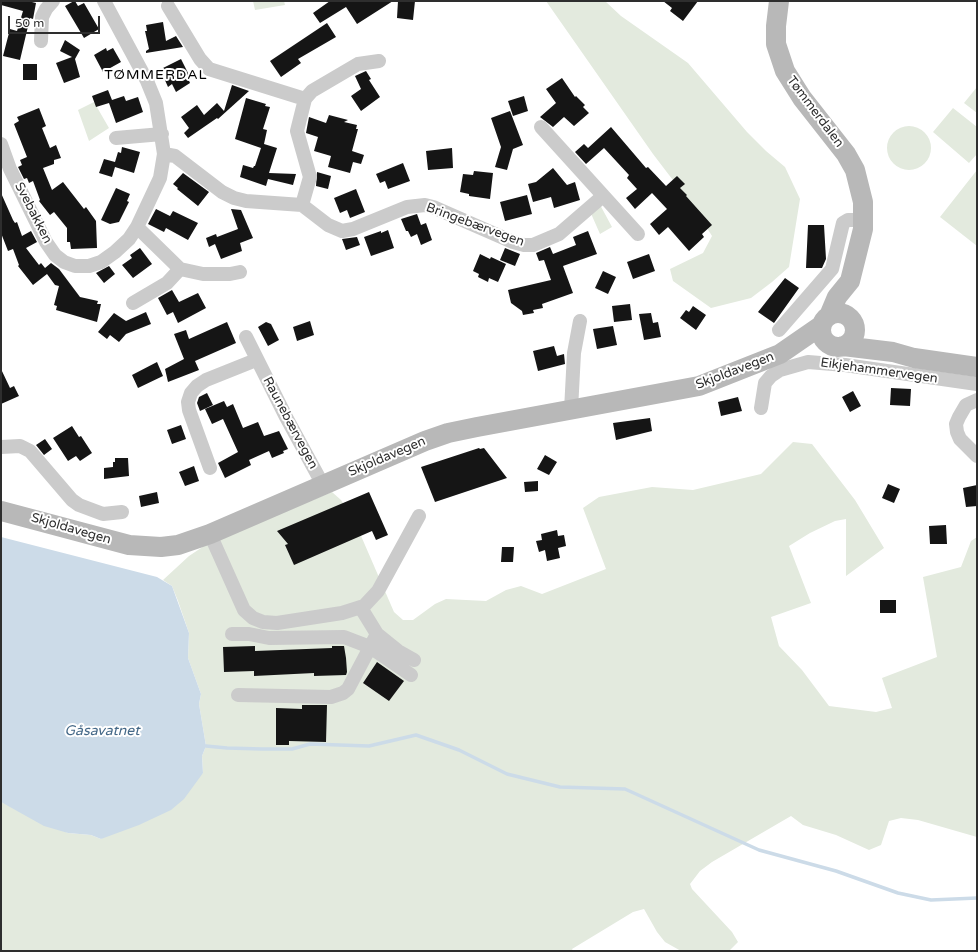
<!DOCTYPE html>
<meta charset="utf-8">
<style>
body{margin:0}
#map{position:relative;width:978px;height:952px;overflow:hidden;background:#fff;font-family:"Varela Round",sans-serif}
canvas{display:block}
.frame{position:absolute;inset:0;border:2px solid #2e2e2e;pointer-events:none}
.scale{position:absolute;left:8px;top:16px;width:92px;height:18px;box-sizing:border-box;border:2px solid #2e2e2e;border-top:0;padding-left:5px;font-size:12px;line-height:14px;white-space:nowrap;color:#2e2e2e;-webkit-text-stroke:3px #fff;paint-order:stroke}
</style>
<div id="map">
<canvas width="978" height="952"></canvas>
<div class="frame"></div>
<div class="scale">50 m</div>
</div>
<script>
const g = document.querySelector('canvas').getContext('2d');
g.lineJoin = 'round';
function fill(path, color) { g.fillStyle = color; g.fill(path, 'evenodd'); }
const shape = rows => new Path2D(rows.map(r => 'M' + r).join(''));
function trace(path, color, width, dash) { g.strokeStyle = color; g.lineWidth = width; g.lineCap = dash ? 'butt' : 'round'; g.setLineDash(dash || []); g.stroke(path); }
function label(font, color, halo, rows, align = 'center') {
  g.font = font + ' "Varela Round",sans-serif'; g.lineWidth = 4; g.setLineDash([]); g.textBaseline = 'middle'; g.strokeStyle = halo; g.fillStyle = color; for (const [text, x, y, turn = 0] of rows) {
    g.save(); g.translate(x, y); g.rotate((+turn || 0) * Math.PI / 180); g.textAlign = isNaN(turn) ? turn : align; if (halo) g.strokeText(text, 0, 0); g.fillText(text, 0, 0); g.restore();
  }
}
fill(shape([
 [253,1,284,1,285,5,255,10],
 [546,1,605,1,621,16,688,63,747,132,766,151,785,167,800,199,789,267,772,282,751,298,711,308,673,281,670,269,703,253,712,236,695,209,653,154],
 [977,87,977,113,964,103],
 [94,102,109,128,89,141,78,110],
 [953,108,977,127,977,154,969,163,933,132],
 '887 148a22 22 0 1 1 44 0a22 22 0 1 1-44 0Z',
 [977,170,977,246,940,217],
 [598,201,612,227,600,234,589,209],
 [793,442,812,444,855,500,884,548,846,576,846,519,835,521,810,533,789,546,811,603,771,617,779,646,802,670,829,706,876,712,892,708,882,678,937,657,923,577,961,567,971,541,977,537,977,837,918,820,901,818,889,821,881,845,869,850,836,835,803,825,791,816,712,862,700,871,690,884,692,889,732,932,738,942,729,951,681,951,665,942,657,932,644,909,633,912,572,949,573,951,1,951,1,802,68,833,91,835,101,839,203,773,202,756,206,746,199,704,201,694,188,658,189,633,178,601,172,586,163,580,189,556,207,544,332,492,341,500,355,522,394,612,403,620,413,620,435,604,446,599,486,601,506,590,521,586,542,594,606,569,583,508,599,497,652,487,693,490,761,474]
]), '#e3eade');
fill(shape([
 [1,537,157,577,172,586,189,633,188,658,201,694,199,704,206,746,202,756,203,773,184,799,171,810,139,825,101,839,91,835,68,833,44,826,1,802]
]), '#ccdbe8');
trace(shape([
 [206,746,227,748,262,749,292,749,310,744,369,746,416,735,459,750,507,774,560,787,625,789,759,850,836,871,898,893,931,900,977,898]
]), '#ccdbe8', 3.5);
fill(shape([
 [1,1,28,1,36,3,33,19,30,18,20,60,3,56,10,29,17,31,23,11,1,5],
 [74,1,75,1,78,6,84,3,99,29,84,38,65,6],
 [330,1,393,1,357,24,346,7,320,23,313,13],
 [398,1,415,1,413,20,397,18],
 [663,1,698,1,683,21,670,11,672,8],
 [163,22,166,41,176,36,183,47,146,53,146,51,149,49,145,31,147,31,146,25],
 [327,23,336,37,298,59,301,63,281,77,270,61],
 [65,40,80,50,75,59,80,77,64,83,56,63,72,57,60,51],
 [106,48,107,51,113,48,121,62,103,72,94,55],
 [181,59,189,75,187,76,190,83,176,92,172,84,168,87,164,78,168,76,163,68],
 [23,64,37,64,37,80,23,80],
 [366,71,371,79,369,80,380,97,361,111,351,96,361,89,355,76],
 [562,78,575,97,576,96,585,105,583,107,589,113,574,126,564,117,553,127,540,117,556,103,546,89],
 [232,85,249,91,218,119,217,118,188,138,184,133,189,128,181,117,197,105,204,115,217,103,224,111],
 [108,90,112,100,124,96,126,101,138,97,143,112,116,123,109,103,96,107,92,96],
 [524,96,528,111,513,116,508,101],
 [246,98,266,104,265,106,270,107,263,129,267,130,264,144,277,148,269,173,296,174,293,185,268,179,266,186,240,177,243,165,253,168,254,166,255,166,261,148,235,139],
 [39,108,46,126,42,128,50,148,56,145,61,158,54,160,54,164,43,168,52,190,63,182,84,209,86,207,96,221,97,248,71,249,70,242,67,242,67,228,54,212,50,215,39,201,40,200,33,181,29,183,27,178,24,179,18,167,22,165,20,160,27,157,14,124,19,121,17,117],
 [510,111,523,145,513,149,507,170,495,167,501,147,491,118],
 [329,115,348,120,344,122,357,125,356,129,358,129,352,151,364,155,361,164,353,162,350,173,328,167,331,156,314,151,318,137,306,133,309,117,326,123],
 [611,127,646,168,648,167,666,186,677,176,685,184,680,188,687,195,686,196,712,225,702,234,704,237,689,251,668,227,659,235,650,224,667,209,652,193,635,209,626,198,637,189,627,178,629,175,604,148,586,164,575,152,584,144,588,148],
 [122,147,140,152,134,173,115,167,112,177,99,173,104,159,115,162,118,152,121,153],
 [452,148,453,168,428,170,426,151],
 [403,163,410,181,388,189,385,181,380,183,376,174],
 [553,168,567,185,575,182,580,200,554,208,551,197,533,202,528,184,536,182],
 [474,171,493,173,490,199,469,196,469,194,460,192,463,174,473,175],
 [317,172,331,176,328,189,316,186],
 [183,173,209,192,198,206,177,189,178,188,173,184],
 [116,188,130,194,127,201,129,202,119,222,110,224,101,220],
 [356,189,365,212,350,218,347,210,340,213,334,198],
 [1,193,13,220,15,223,17,222,22,236,31,231,37,242,26,248,39,265,41,263,45,268,51,263,59,269,80,297,98,301,97,304,101,304,97,322,56,310,57,306,54,305,59,286,55,285,47,274,33,285,18,266,19,265,13,249,8,251,1,233],
 [527,195,532,214,505,221,500,202],
 [156,209,170,216,173,211,198,223,188,240,166,228,164,232,148,224],
 [231,209,241,210,253,238,240,243,242,251,221,259,215,244,209,247,206,238,216,234,217,237,238,229],
 [417,214,421,225,426,223,432,240,421,245,417,234,411,237,408,231,406,231,401,219],
 [808,225,824,225,826,259,822,268,806,268],
 [388,230,394,248,371,256,364,237,381,231,381,233],
 [588,231,597,254,563,266,573,293,542,304,543,308,533,310,534,313,523,315,522,311,511,303,508,290,551,280,544,260,539,261,536,253,550,247,553,254,576,245,573,237],
 [357,237,360,245,346,250,342,239],
 [140,248,152,264,133,278,122,265,132,258,130,255],
 [505,248,520,254,515,266,500,260],
 [480,254,490,259,491,257,506,264,498,282,489,278,488,282,478,277,479,274,473,271],
 [649,254,655,271,633,279,627,262],
 [109,266,115,274,104,283,96,273],
 [603,271,616,277,608,294,595,288],
 [785,278,799,288,774,323,758,312],
 [172,290,179,302,198,293,206,308,178,323,173,312,167,315,158,298],
 [630,304,632,320,614,322,612,306],
 [693,306,706,315,696,330,680,318,686,310,689,312],
 [146,312,151,324,126,334,119,342,110,335,107,339,98,332,114,313,126,321],
 [651,313,653,323,658,322,661,337,644,340,639,314],
 [310,321,314,335,297,341,293,327],
 [227,322,236,343,195,361,199,370,168,382,165,369,184,359,174,334,186,330,189,339],
 [266,322,271,324,279,340,268,346,258,327],
 [613,326,617,345,597,349,593,329],
 [554,346,557,356,564,354,565,364,538,371,533,351],
 [157,362,163,376,138,388,132,375],
 [1,369,10,388,14,386,19,396,1,404],
 [891,388,911,389,910,406,890,405],
 [853,391,861,406,850,412,842,397],
 [207,393,213,405,200,411,197,403,199,397],
 [738,397,742,411,721,416,718,402],
 [224,401,227,407,233,404,243,428,258,422,264,436,279,431,288,449,283,451,284,453,272,458,269,451,249,460,251,465,225,478,218,463,238,452,223,419,212,424,205,409],
 [650,418,652,431,616,440,613,423],
 [181,425,186,439,172,444,167,430],
 [72,426,79,437,81,436,92,453,80,461,76,456,68,461,53,438],
 [45,439,52,449,44,455,36,445],
 [479,448,480,449,484,448,507,478,435,502,421,467],
 [545,455,557,462,549,475,537,469],
 [115,458,128,458,129,476,104,479,104,468,113,467,113,462,115,462],
 [194,466,199,481,185,486,179,472],
 [538,481,538,491,525,492,524,482],
 [888,484,900,489,894,503,882,498],
 [977,485,977,506,966,507,963,488],
 [157,492,159,503,141,507,139,496],
 [369,492,388,535,376,540,372,531,294,565,285,545,288,544,277,531],
 [946,525,947,544,930,544,929,526],
 [557,530,558,536,564,535,566,546,558,548,560,558,547,561,545,550,539,552,536,541,542,540,541,534],
 [502,547,514,547,513,562,501,562],
 [880,600,896,600,896,613,880,613],
 [255,646,255,651,332,648,332,646,344,646,346,658,347,672,346,675,314,676,314,673,254,676,254,671,224,672,223,647],
 [377,662,404,681,389,701,363,683],
 [302,705,327,705,326,742,289,741,289,745,276,745,276,708,302,709]
]), '#151515');
trace(shape([
 [168,6,200,59,209,69,305,99],
 [41,41,42,17,46,9,53,1],
 [541,127,638,234],
 [116,138,162,134],
 [1,144,10,169,46,242,55,255,64,262,75,266,89,266,101,262,115,252,129,239,137,227,160,178,164,154,156,103,147,81,104,1],
 [164,154,175,156,222,192,234,198,246,201,302,205,328,225,342,231,353,229,407,207,425,205,433,207,513,242,524,245,533,245,559,234,603,196],
 [302,205,310,177,297,131,305,99,312,91,358,64,379,61],
 [137,227,180,269,203,274,230,274,240,272],
 [133,303,167,283,180,269],
 [779,330,832,269,843,223,848,220,864,220],
 [246,337,286,417,323,485],
 [977,400,966,405,959,417,956,424,957,432,960,439,977,456],
 [761,408,765,383,771,376,780,370,808,362,845,365,977,384],
 [571,410,574,353,580,321],
 [1,447,20,446,30,451,72,500,79,505,103,514,122,512],
 [210,468,189,410,188,402,191,393,197,386,206,380,256,360],
 [210,534,244,610,253,618,263,622,277,623,342,613,364,606,378,591,419,516],
 [361,608,377,634,398,651,414,660],
 [232,634,249,634,269,638,344,637,370,647,411,675],
 [238,695,331,697,343,693,348,689,377,634]
]), '#cbcbcb', 14);
trace(shape([
 [779,1,776,26,776,44,785,71,802,98,846,154,855,170,863,202,863,229,850,281,837,297,829,316],
 '821 330a17 17 0 1 1 34 0a17 17 0 1 1-34 0Z',
 [843,346,893,352,914,358,977,367],
 [1,511,129,545,161,547,178,545,210,534,425,441,448,433,477,427,699,386,780,354,822,325]
]), '#b8b8b8', 20);
label('13px', '#2e2e2e', '#fff', [
 ["Tømmerdalen",815,112,53],
 ["Svebakken",33,213,63],
 ["Bringebærvegen",475,225,20],
 ["Skjoldavegen",735,371,-21],
 ["Eikjehammervegen",879,371,8],
 ["Raunebærvegen",290,423,62],
 ["Skjoldavegen",387,457,-23],
 ["Skjoldavegen",71,529,16]
]);
g.letterSpacing = '1px';
label('14px', '#000', '#fff', [
 ["TØMMERDAL",156,75]
]);
g.letterSpacing = '0px';
label('italic 14px', '#456988', '#fff', [
 ["Gåsavatnet",102,731]
]);
</script>
